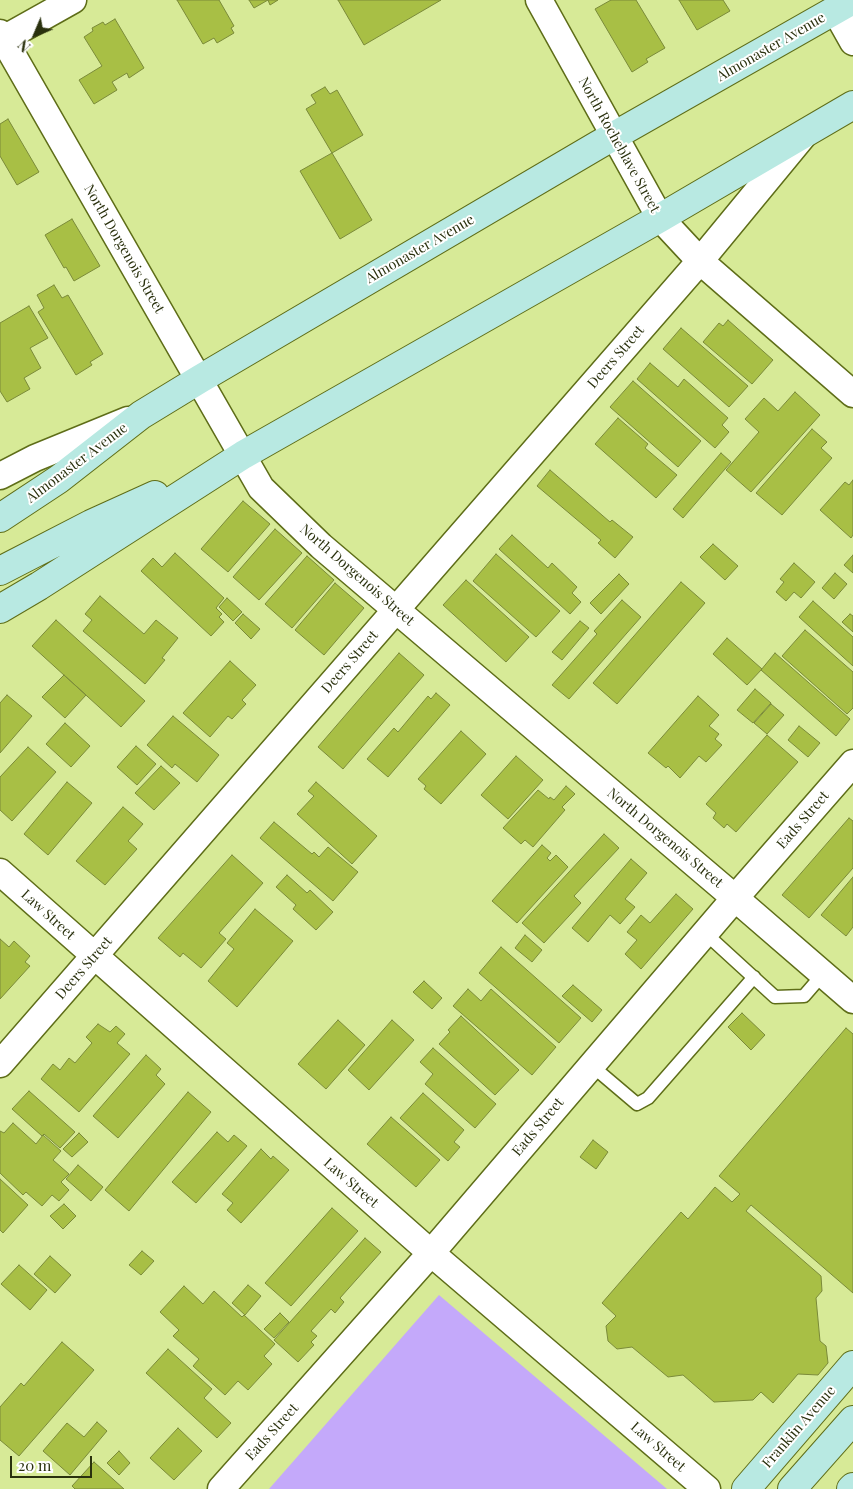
<!DOCTYPE html>
<style>
body{margin:0}
#map{position:relative;width:853px;height:1489px;overflow:hidden;background:#d7ea97;font-family:"Playfair Display",serif}
canvas{display:block}
.north{position:absolute;left:10px;top:10px;width:50px;height:50px;-webkit-text-stroke:4px #fff;paint-order:stroke;rotate:225deg;font-size:14px;font-weight:700;line-height:20px;text-align:center;color:#2a310e}
.north::after{content:'';display:block;margin:auto;width:18px;height:22px;background:#2a310e;clip-path:polygon(50% 0,100% 100%,50% 72%,0 100%)}
.scale{position:absolute;left:10px;top:1456px;width:82px;height:22px;box-sizing:border-box;border:2px solid #2a310e;border-top:0;padding-left:6px;font-size:15px;line-height:18px;white-space:nowrap;color:#2a310e;-webkit-text-stroke:4px #fff;paint-order:stroke}
</style>
<div id="map">
<canvas width="853" height="1489"></canvas>
<div class="north">N</div>
<div class="scale">20 m</div>
</div>
<script>
const g = document.querySelector('canvas').getContext('2d');
g.lineJoin = 'round';
function fill(path, color) { g.fillStyle = color; g.fill(path, 'evenodd'); }
const shape = rows => new Path2D(rows.map(r => 'M' + r).join(''));
function trace(path, color, width, dash) { g.strokeStyle = color; g.lineWidth = width; g.lineCap = dash ? 'butt' : 'round'; g.setLineDash(dash || []); g.stroke(path); }
function label(font, color, halo, rows, align = 'center') {
  g.font = font + ' "Playfair Display",serif'; g.lineWidth = 4; g.setLineDash([]); g.textBaseline = 'middle'; g.strokeStyle = halo; g.fillStyle = color; for (const [text, x, y, turn = 0] of rows) {
    g.save(); g.translate(x, y); g.rotate((+turn || 0) * Math.PI / 180); g.textAlign = isNaN(turn) ? turn : align; if (halo) g.strokeText(text, 0, 0); g.fillText(text, 0, 0); g.restore();
  }
}
fill(shape([
 [439,1295,667,1489,269,1489]
]), '#c4a9fa');
const building = shape([
 [177,0,219,0,234,26,231,28,234,33,217,43,214,38,203,44,177,0],
 [249,0,278,0,270,5,268,0,254,8,249,0],
 [338,0,441,0,364,45,338,0],
 [611,0,636,0,665,48,646,59,648,62,632,72,595,9,611,0],
 [679,0,723,0,730,11,697,30,679,0],
 [115,19,144,68,129,78,127,73,112,82,117,90,94,104,79,80,102,66,84,37,93,31,92,28,103,22,105,25,115,19],
 [325,87,330,94,337,90,363,135,332,153,306,109,316,103,311,95,325,87],
 [8,119,39,172,17,185,0,156,0,124,8,119],
 [332,153,372,220,340,239,300,171,332,153],
 [72,219,100,266,74,281,66,267,64,268,45,235,72,219],
 [54,285,62,298,68,295,103,354,90,362,92,365,76,375,38,312,44,308,37,295,54,285],
 [29,306,48,338,30,348,41,368,24,378,30,389,7,402,0,391,0,323,29,306],
 [728,320,773,360,752,384,703,342,719,323,723,326,728,320],
 [681,328,748,386,729,407,663,349,681,328],
 [650,363,678,387,684,379,728,418,722,425,729,432,715,448,637,379,650,363],
 [633,381,701,441,678,467,610,407,633,381],
 [795,392,820,415,751,492,726,470,759,432,745,419,764,398,778,411,795,392],
 [618,418,648,444,645,448,677,475,656,498,595,444,618,418],
 [812,429,827,442,821,448,832,458,782,515,756,493,812,429],
 [721,453,731,462,683,518,673,509,721,453],
 [550,470,610,522,612,520,633,537,615,558,598,543,601,540,537,486,550,470],
 [853,480,853,535,851,538,820,510,845,482,849,485,853,480],
 [243,501,270,524,228,572,201,549,243,501],
 [275,529,302,553,259,600,233,577,275,529],
 [512,535,548,568,552,563,577,587,572,593,581,602,570,614,499,549,512,535],
 [713,544,738,566,725,580,700,557,713,544],
 [175,553,224,598,216,608,222,614,219,617,224,622,211,636,141,571,153,558,162,567,175,553],
 [496,554,560,611,536,637,473,581,496,554],
 [853,555,853,573,844,565,853,555],
 [307,556,334,580,292,628,265,604,307,556],
 [794,563,815,582,801,598,794,592,786,601,776,592,784,582,780,579,794,563],
 [835,573,847,584,834,599,822,588,835,573],
 [619,574,629,584,601,614,590,603,619,574],
 [466,580,529,637,506,662,443,605,466,580],
 [681,582,705,603,617,704,593,683,681,582],
 [335,583,364,608,324,655,295,630,335,583],
 [100,596,144,634,156,620,178,638,162,658,165,660,145,684,83,631,92,620,85,614,100,596],
 [227,598,242,612,233,621,219,607,227,598],
 [622,600,641,617,569,699,552,685,597,634,594,631,622,600],
 [813,601,853,637,853,666,799,617,813,601],
 [243,614,260,629,251,639,235,623,243,614],
 [850,614,853,616,853,632,842,622,850,614],
 [56,620,145,701,121,727,32,646,56,620],
 [580,621,589,628,562,660,552,652,580,621],
 [805,630,853,672,853,708,847,714,782,656,805,630],
 [727,638,762,669,747,685,713,654,727,638],
 [399,653,424,675,343,769,318,747,399,653],
 [775,653,850,719,836,736,761,670,775,653],
 [230,661,256,685,242,700,246,704,232,719,228,716,210,737,183,713,230,661],
 [64,675,86,695,65,718,42,697,64,675],
 [755,689,771,703,753,723,737,710,755,689],
 [436,693,450,705,388,777,367,759,394,728,398,732,428,696,431,699,436,693],
 [7,695,32,716,0,753,0,703,7,695],
 [698,696,719,715,709,726,719,734,715,739,722,745,706,762,699,756,680,778,668,766,666,768,648,753,698,696],
 [771,704,784,715,767,734,754,723,771,704],
 [173,716,219,755,197,782,175,764,172,768,147,745,173,716],
 [65,723,90,746,71,767,46,744,65,723],
 [799,726,820,743,808,757,788,740,799,726],
 [461,731,486,754,441,804,424,789,426,786,418,779,461,731],
 [767,735,798,762,736,832,727,824,724,828,713,818,716,813,706,804,767,735],
 [136,746,156,764,137,785,117,767,136,746],
 [28,747,56,772,12,821,0,810,0,777,28,747],
 [516,756,543,780,508,819,481,795,516,756],
 [161,766,180,783,154,810,135,793,161,766],
 [67,782,92,803,48,855,24,834,67,782],
 [316,782,377,836,352,864,297,814,314,796,308,791,316,782],
 [566,786,575,794,562,807,565,810,533,847,525,840,521,844,503,828,538,790,549,799,550,797,554,800,566,786],
 [123,807,143,824,128,841,137,849,105,885,76,861,123,807],
 [849,818,853,821,853,868,809,918,782,895,849,818],
 [274,822,312,854,314,852,319,857,328,847,358,872,333,901,260,838,274,822],
 [604,834,619,848,574,896,581,903,544,943,522,923,604,834],
 [542,845,551,853,547,858,550,861,556,855,568,867,517,923,492,901,542,845],
 [232,855,263,883,219,933,226,939,201,968,183,953,180,957,158,938,232,855],
 [631,859,647,873,625,899,635,907,620,924,610,915,588,942,572,928,631,859],
 [287,875,307,893,310,890,333,912,316,930,293,909,296,905,276,887,287,875],
 [853,877,853,927,846,936,821,915,853,877],
 [676,894,693,909,641,969,625,954,637,940,627,932,641,915,650,923,676,894],
 [255,909,293,941,237,1007,208,981,234,949,227,943,255,909],
 [525,935,542,950,532,962,515,948,525,935],
 [0,939,9,947,14,941,30,956,25,962,30,966,0,999,0,939],
 [501,947,581,1018,559,1043,479,973,501,947],
 [424,981,442,998,432,1009,413,992,424,981],
 [573,985,602,1010,592,1022,562,996,573,985],
 [468,989,481,1001,491,989,556,1047,532,1075,453,1006,468,989],
 [742,1013,765,1035,751,1050,728,1027,742,1013],
 [461,1016,519,1070,495,1095,439,1044,450,1032,448,1030,461,1016],
 [338,1020,365,1045,326,1089,298,1064,338,1020],
 [392,1020,414,1040,369,1090,348,1070,392,1020],
 [98,1024,110,1032,116,1026,125,1034,117,1043,130,1054,79,1112,41,1079,53,1064,60,1070,69,1058,75,1063,92,1043,86,1037,98,1024],
 [846,1028,853,1034,853,1293,751,1205,746,1211,821,1276,822,1291,816,1298,820,1341,826,1346,828,1363,818,1375,798,1374,773,1403,761,1392,753,1400,714,1402,683,1375,668,1377,632,1347,617,1349,608,1341,606,1326,616,1316,602,1303,681,1212,688,1219,715,1187,732,1202,740,1194,719,1176,846,1028],
 [433,1048,496,1104,475,1128,425,1084,433,1074,420,1062,433,1048],
 [146,1055,161,1069,156,1075,165,1084,118,1138,93,1116,146,1055],
 [29,1091,75,1132,60,1148,44,1134,42,1136,12,1109,29,1091],
 [188,1092,211,1112,129,1211,105,1190,188,1092],
 [423,1093,464,1130,454,1142,460,1147,448,1161,400,1118,423,1093],
 [391,1117,440,1160,416,1187,367,1144,391,1117],
 [13,1123,36,1144,43,1135,61,1151,53,1160,69,1174,61,1182,69,1190,59,1201,52,1195,42,1206,26,1192,23,1195,0,1173,0,1131,4,1133,13,1123],
 [217,1132,228,1142,234,1135,247,1146,196,1203,172,1182,217,1132],
 [79,1133,88,1142,72,1157,63,1149,79,1133],
 [593,1140,608,1152,596,1169,580,1157,593,1140],
 [261,1149,271,1159,273,1156,289,1170,241,1223,227,1210,233,1203,222,1194,261,1149],
 [78,1165,103,1187,91,1201,66,1179,78,1165],
 [0,1179,28,1205,3,1233,0,1230,0,1179],
 [64,1204,76,1216,63,1229,50,1216,64,1204],
 [332,1208,358,1231,291,1306,265,1283,332,1208],
 [365,1238,381,1252,340,1298,344,1302,335,1313,331,1309,311,1331,317,1336,311,1342,314,1345,298,1362,274,1340,365,1238],
 [142,1251,154,1261,141,1275,129,1265,142,1251],
 [50,1256,71,1275,55,1293,34,1274,50,1256],
 [19,1265,47,1290,30,1310,1,1284,19,1265],
 [248,1285,261,1296,245,1315,232,1303,248,1285],
 [184,1286,203,1304,214,1291,242,1317,244,1315,275,1344,264,1356,272,1364,248,1390,238,1381,225,1395,193,1366,199,1359,173,1336,179,1330,160,1312,184,1286],
 [280,1313,289,1322,274,1338,264,1329,280,1313],
 [62,1342,94,1370,19,1456,0,1440,0,1407,21,1383,24,1386,62,1342],
 [168,1349,212,1389,204,1398,231,1423,217,1438,146,1373,168,1349],
 [97,1422,107,1431,70,1475,43,1451,67,1423,84,1437,97,1422],
 [178,1428,202,1451,174,1480,150,1458,178,1428],
 [119,1451,130,1463,119,1475,107,1463,119,1451],
 [94,1462,124,1489,75,1489,72,1486,94,1462]
]);
fill(building, '#a8bf45');
trace(building, '#7a8a39', 1);
const lane = shape([
 [705,933,775,997,804,996,823,974],
 [591,1065,637,1104,648,1098,754,977]
]);
const street = shape([
 [539,0,660,218,700,261,853,394],
 [835,10,853,42],
 [0,33,261,488,321,546,735,898,853,1000],
 [0,41,73,0],
 [0,476,35,458,128,420],
 [0,872,431,1253,707,1489],
 [0,1064,700,261,803,136],
 [221,1489,431,1253,735,898,853,763]
]);
const secondary = shape([
 [0,518,59,479,141,415,200,379,598,145,853,0],
 [0,571,91,524,155,495],
 [0,609,39,586,243,455,660,218,853,105],
 [746,1489,853,1365],
 [792,1489,853,1420],
 [851,1489,853,1487]
]);
trace(lane, '#5e6d18', 15);
trace(street, '#5e6d18', 29);
trace(secondary, '#5e6d18', 30);
trace(lane, '#fff', 12);
trace(street, '#fff', 26);
trace(secondary, '#b8e9e2', 28);
label('14px', '#2a310e', '#fff', [
 ["Almonaster Avenue",771,47,-30],
 ["North Rocheblave Street",619,145,61],
 ["North Dorgenois Street",124,249,60],
 ["Almonaster Avenue",420,249,-30],
 ["Deers Street",616,357,-49],
 ["Almonaster Avenue",77,463,-37],
 ["North Dorgenois Street",357,575,41],
 ["Deers Street",350,662,-49],
 ["Eads Street",803,820,-49],
 ["North Dorgenois Street",665,838,40],
 ["Law Street",48,915,42],
 ["Deers Street",84,968,-49],
 ["Eads Street",538,1127,-50],
 ["Law Street",351,1183,41],
 ["Franklin Avenue",799,1427,-49],
 ["Eads Street",272,1432,-48],
 ["Law Street",658,1447,41]
]);
</script>
